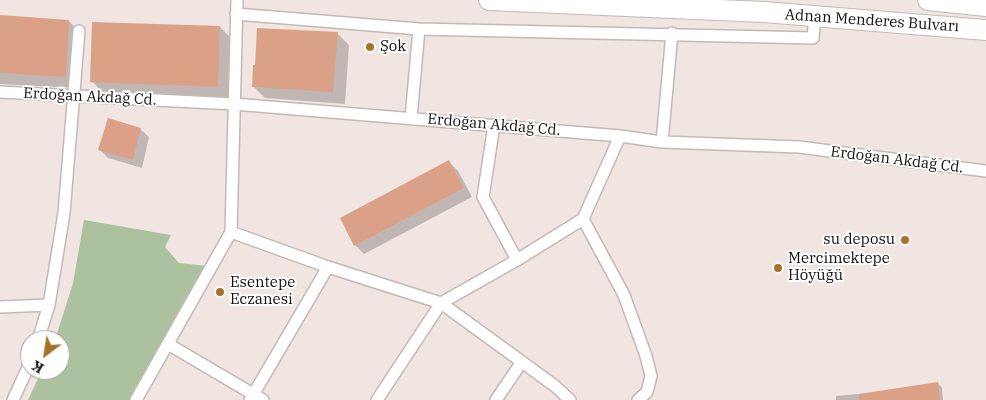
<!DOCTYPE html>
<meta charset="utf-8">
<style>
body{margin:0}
#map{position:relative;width:986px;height:400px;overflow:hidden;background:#f0e5e1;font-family:"IBM Plex Serif",serif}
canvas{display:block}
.north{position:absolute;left:20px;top:330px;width:50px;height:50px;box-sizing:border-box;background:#fff;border:1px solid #a09f9e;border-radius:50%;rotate:211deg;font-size:14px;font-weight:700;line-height:20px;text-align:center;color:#110e0d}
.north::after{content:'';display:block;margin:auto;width:18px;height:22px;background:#a6732a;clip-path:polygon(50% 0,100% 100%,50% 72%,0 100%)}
</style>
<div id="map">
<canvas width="986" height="400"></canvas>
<div class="north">K</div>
</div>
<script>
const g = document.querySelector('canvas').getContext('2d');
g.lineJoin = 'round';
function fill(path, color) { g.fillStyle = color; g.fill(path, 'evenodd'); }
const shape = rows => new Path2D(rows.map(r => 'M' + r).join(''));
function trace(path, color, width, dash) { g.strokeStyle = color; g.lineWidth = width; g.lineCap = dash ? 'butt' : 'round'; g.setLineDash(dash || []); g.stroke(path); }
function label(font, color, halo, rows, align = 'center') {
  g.font = font + ' "IBM Plex Serif",serif'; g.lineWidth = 4; g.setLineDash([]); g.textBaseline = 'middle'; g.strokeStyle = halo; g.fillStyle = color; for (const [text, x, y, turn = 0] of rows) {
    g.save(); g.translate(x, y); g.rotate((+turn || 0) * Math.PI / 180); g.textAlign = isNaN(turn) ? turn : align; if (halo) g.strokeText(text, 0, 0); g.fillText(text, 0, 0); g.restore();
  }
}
fill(shape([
 [84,220,171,235,165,247,179,263,208,266,129,400,28,400,42,370,60,370,60,340,55,340,73,283]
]), '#acc29e');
fill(shape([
 [0,17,69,21,81,33,77,88,0,84],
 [220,27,232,39,229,99,103,93,92,81],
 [337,33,349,45,345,104,265,98,253,86],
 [140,129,149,137,142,168,108,158,100,150],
 [449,162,458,171,472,197,364,254,355,245,341,219],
 [938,383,942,388,943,400,836,400,836,396,893,391]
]), '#0003');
fill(shape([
 [0,15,69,20,66,77,0,73],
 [92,22,220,26,218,87,90,82],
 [257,28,338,32,333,92,252,87,253,65,255,65],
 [108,118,141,128,133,160,98,150],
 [449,160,464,188,354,246,340,218],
 [938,382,940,400,859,400,859,394]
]), '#dba187');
const street = shape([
 [236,14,419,29],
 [0,92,234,104,620,136,662,142,799,147,986,171],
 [411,118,419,29,813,38,815,16],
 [494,125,483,197,517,260],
 [662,142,672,33],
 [583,219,624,295,646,356,651,376,647,392,638,400],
 [231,232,237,0],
 [0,307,49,305],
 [38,340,49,305,64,213,79,31],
 [168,344,263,400],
 [13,400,30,363],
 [136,400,231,232,328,267,441,303,517,260,583,219,620,136],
 [250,400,328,267],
 [377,400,441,303,555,386,570,400],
 [496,400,521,363]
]);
const highway = shape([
 [489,0,764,12,986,30],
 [928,0,986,6]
]);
trace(street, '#c3b9b4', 14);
trace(highway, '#c3b9b4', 22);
trace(street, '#fff', 11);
trace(highway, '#fff', 20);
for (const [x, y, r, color] of [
 [370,47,5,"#a6732a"],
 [905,240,5,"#a6732a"],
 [778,268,5,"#a6732a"],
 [220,292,5,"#a6732a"]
]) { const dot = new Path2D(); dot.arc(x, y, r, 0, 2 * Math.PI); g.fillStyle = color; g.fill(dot); trace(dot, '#fff', 2); }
label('15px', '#110e0d', '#fff', [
 ["Adnan Menderes Bulvarı",872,21,4],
 ["Erdoğan Akdağ Cd.",90,97,3],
 ["Erdoğan Akdağ Cd.",494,125,5],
 ["Erdoğan Akdağ Cd.",897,160,7]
]);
label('15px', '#110e0d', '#fff', [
 ["Şok",380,47],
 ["su deposu",895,240,"right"],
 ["Mercimektepe",788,259],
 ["Höyüğü",788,276],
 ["Esentepe",230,283],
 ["Eczanesi",230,300]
], 'left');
</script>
